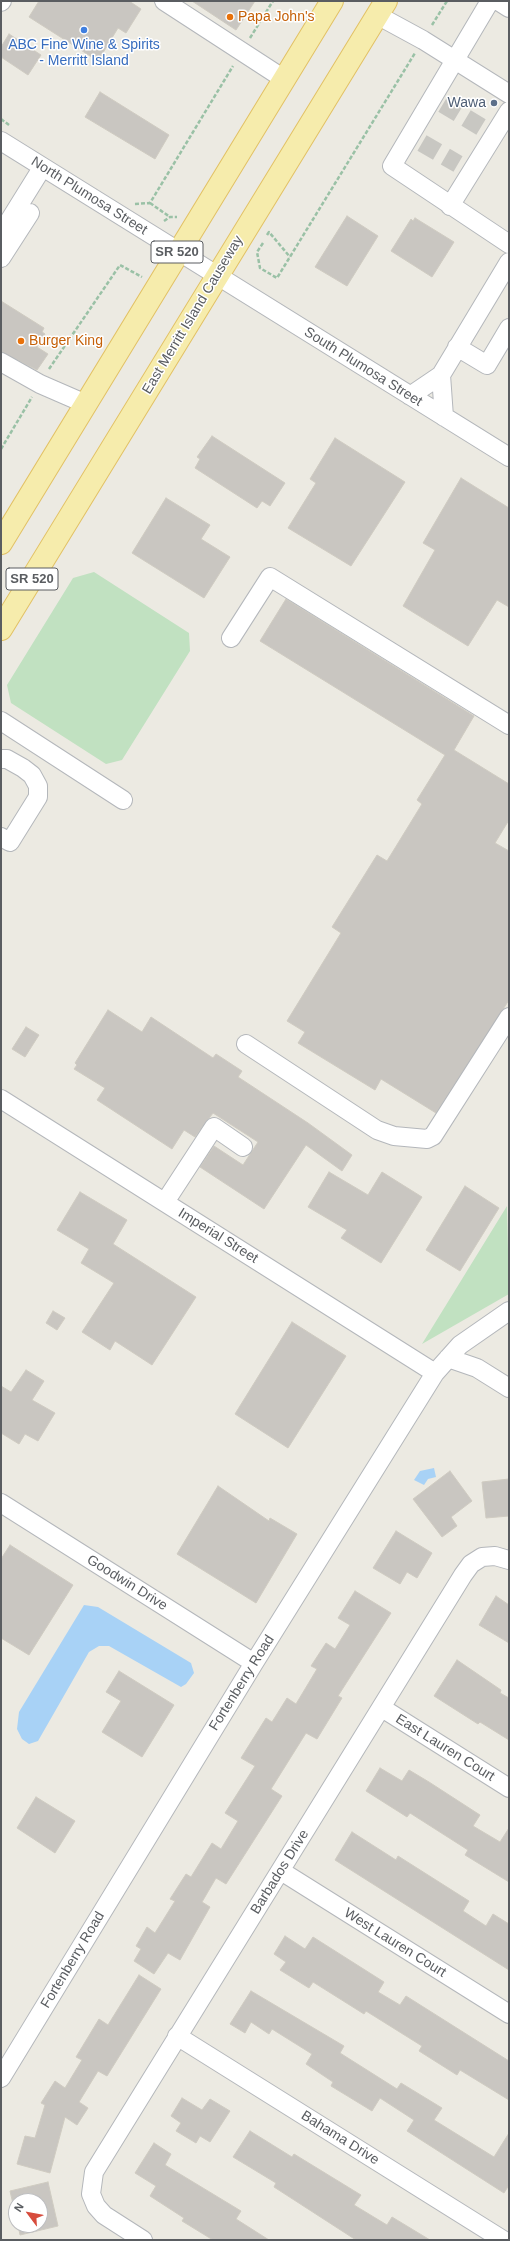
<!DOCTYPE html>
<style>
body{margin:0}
#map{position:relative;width:510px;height:2241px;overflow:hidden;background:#eceae2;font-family:Arial,sans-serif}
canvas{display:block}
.frame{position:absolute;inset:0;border:2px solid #5a5d61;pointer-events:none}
.north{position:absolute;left:8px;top:2193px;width:40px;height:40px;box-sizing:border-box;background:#fff;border:1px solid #bdbec0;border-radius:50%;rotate:302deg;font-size:11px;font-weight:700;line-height:16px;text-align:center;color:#5a5d61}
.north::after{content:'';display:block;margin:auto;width:14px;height:18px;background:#d74c3d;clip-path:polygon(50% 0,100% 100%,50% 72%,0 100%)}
</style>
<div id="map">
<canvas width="510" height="2241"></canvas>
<div class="frame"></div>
<div class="north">N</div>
</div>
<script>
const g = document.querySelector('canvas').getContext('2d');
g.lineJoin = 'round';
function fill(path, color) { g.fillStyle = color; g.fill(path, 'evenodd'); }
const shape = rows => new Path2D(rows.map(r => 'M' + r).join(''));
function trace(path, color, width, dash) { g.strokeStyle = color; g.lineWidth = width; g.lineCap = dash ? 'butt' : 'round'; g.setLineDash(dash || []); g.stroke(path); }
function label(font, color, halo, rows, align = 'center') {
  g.font = font + ' Arial,sans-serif'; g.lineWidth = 3; g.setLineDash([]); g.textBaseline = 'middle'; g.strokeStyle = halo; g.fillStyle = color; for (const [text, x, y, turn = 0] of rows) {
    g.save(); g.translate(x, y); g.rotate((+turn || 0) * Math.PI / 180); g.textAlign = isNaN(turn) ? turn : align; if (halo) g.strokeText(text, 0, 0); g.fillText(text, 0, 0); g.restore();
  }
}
fill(shape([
 [94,572,189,633,190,651,122,760,106,764,11,703,7,685,73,578],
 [507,1206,509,1294,422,1344]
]), '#c1e1c1');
fill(shape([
 [434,1468,436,1477,428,1479,424,1485,414,1480,420,1471],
 [84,1605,98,1607,191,1663,194,1673,186,1684,181,1687,109,1646,99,1646,89,1652,38,1741,29,1744,22,1739,17,1729,19,1712]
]), '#a8d2f6');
const building = shape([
 [39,1,129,1,141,9,126,33,118,28,98,61,29,17,39,1],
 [192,1,255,1,236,30,192,1],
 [9,34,41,55,28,75,1,57,1,47,9,34],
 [100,92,169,135,155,159,85,117,100,92],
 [347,216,378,236,347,286,315,267,347,216],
 [415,218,454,242,432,277,391,251,411,219,413,221,415,218],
 [1,301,44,328,42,332,45,334,37,347,48,354,37,370,1,352,1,301],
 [212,436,285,483,270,506,262,501,257,508,195,468,200,459,197,457,212,436],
 [335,438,405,482,351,566,288,528,316,483,310,479,335,438],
 [461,478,509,508,509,607,497,600,468,646,403,606,435,550,423,543,461,478],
 [166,498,210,525,201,539,230,557,204,598,132,553,166,498],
 [286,599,474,716,454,750,509,784,509,820,495,843,509,851,509,1000,436,1113,381,1079,375,1090,298,1043,305,1032,287,1021,341,933,332,927,377,855,387,861,422,804,417,800,445,755,260,641,286,599],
 [108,1010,142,1032,151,1017,213,1058,216,1054,242,1071,238,1077,308,1123,352,1155,342,1171,306,1145,264,1209,200,1167,214,1146,243,1165,258,1142,213,1113,195,1137,184,1130,172,1149,97,1100,105,1088,74,1069,77,1065,75,1063,108,1010],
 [26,1027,39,1035,25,1057,12,1049,26,1027],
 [329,1172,368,1195,382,1172,422,1197,381,1263,341,1238,347,1230,308,1207,329,1172],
 [465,1186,499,1208,460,1271,426,1250,465,1186],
 [80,1192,127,1220,113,1244,196,1297,152,1365,115,1341,110,1350,82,1332,114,1283,81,1263,89,1249,57,1230,80,1192],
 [53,1311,65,1318,57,1330,46,1323,53,1311],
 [292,1322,346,1356,288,1448,235,1414,292,1322],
 [26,1370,44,1381,32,1400,55,1413,38,1441,25,1434,19,1444,1,1433,1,1386,11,1392,26,1370],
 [450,1471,472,1501,451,1517,457,1526,442,1537,413,1499,450,1471],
 [509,1479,509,1516,486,1518,482,1482,509,1479],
 [218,1486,269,1521,270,1518,297,1534,256,1603,177,1554,218,1486],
 [396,1531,432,1553,417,1578,407,1572,400,1584,373,1568,396,1531],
 [10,1545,73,1585,29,1655,1,1638,1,1559,10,1545],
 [355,1591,391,1613,338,1696,342,1698,317,1739,306,1733,271,1789,282,1796,226,1884,216,1878,202,1902,210,1907,180,1960,168,1953,154,1974,134,1961,141,1949,136,1946,147,1927,155,1933,175,1901,170,1899,186,1874,191,1877,212,1843,221,1849,238,1821,225,1813,255,1766,241,1758,266,1718,272,1722,287,1698,296,1704,317,1669,311,1666,326,1643,335,1649,350,1625,338,1618,355,1591],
 [496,1596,509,1605,509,1643,479,1625,496,1596],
 [457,1660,501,1690,500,1693,509,1698,509,1740,480,1722,478,1724,434,1696,457,1660],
 [119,1671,174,1705,142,1757,102,1732,121,1701,106,1692,119,1671],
 [380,1768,402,1781,409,1770,429,1782,480,1815,473,1826,500,1842,509,1828,509,1882,465,1855,468,1850,410,1813,407,1817,366,1791,380,1768],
 [36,1797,75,1821,55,1853,17,1828,36,1797],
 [352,1832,396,1860,398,1856,469,1901,463,1911,486,1926,493,1914,509,1924,509,1970,335,1860,352,1832],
 [285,1936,305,1949,313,1937,384,1982,378,1992,400,2005,406,1996,509,2061,509,2100,460,2070,457,2075,419,2051,422,2046,366,2011,364,2014,313,1982,309,1988,280,1970,286,1962,274,1954,285,1936],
 [139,1975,161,1989,107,2076,98,2071,79,2102,88,2108,77,2125,65,2117,50,2173,17,2164,25,2136,35,2138,45,2105,41,2103,55,2081,65,2088,82,2060,76,2057,99,2019,108,2025,139,1975],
 [251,1991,344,2046,340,2053,397,2089,401,2083,442,2108,434,2120,494,2157,509,2133,509,2185,504,2193,407,2131,414,2120,380,2098,372,2111,331,2086,333,2082,306,2064,312,2054,272,2029,269,2034,251,2022,245,2033,230,2024,251,1991],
 [182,2098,202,2110,210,2099,230,2111,210,2142,200,2136,196,2143,176,2131,181,2123,171,2116,182,2098],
 [250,2131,292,2157,294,2154,361,2195,354,2205,387,2225,392,2217,430,2240,356,2240,274,2187,276,2183,233,2157,250,2131],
 [154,2143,171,2154,165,2165,241,2211,236,2219,269,2240,213,2240,182,2221,184,2218,150,2196,156,2186,135,2173,154,2143],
 [48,2182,58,2226,20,2235,18,2225,40,2225,40,2201,16,2201,16,2217,10,2191,48,2182]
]);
fill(building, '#c9c6c1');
trace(building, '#cfcbc1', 1);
trace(shape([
 [443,104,481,127],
 [422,143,458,164]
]), '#c8c7c2', 18, [18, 9]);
const minor = shape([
 [164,1,284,79],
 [490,1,392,166,509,244],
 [498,1,509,8],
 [1,2,2,1],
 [377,15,423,40,509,94],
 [1,141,509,457],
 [450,206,509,111],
 [1,234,42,168],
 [1,258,30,213],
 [457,347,487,365,509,328],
 [1,362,40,384,86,404],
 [441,375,509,262],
 [410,396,441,375,444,417],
 [231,638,270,577,509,725],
 [1,721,123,800],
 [1,759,7,759,23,768,32,775,38,786,38,797,10,842,1,837],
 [246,1044,377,1130,394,1136,427,1139,433,1136,509,1017],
 [1,1099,435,1373],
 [165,1202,214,1127,243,1147],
 [448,1358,477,1368,509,1388],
 [1,1503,254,1663],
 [382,1708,509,1788],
 [281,1871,509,2014],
 [177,2036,503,2240],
 [1,2078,254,1663,435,1373,460,1345,509,1311],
 [143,2240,104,2215,96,2206,91,2194,94,2172,463,1575,471,1564,482,1557,495,1556,509,1560]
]);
const major = shape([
 [1,543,332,1],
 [1,629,386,1]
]);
trace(minor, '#b4b7bb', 20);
trace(major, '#e2c164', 24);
trace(shape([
 [432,25,447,1],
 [250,38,273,1],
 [1,119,9,125],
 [150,203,170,217],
 [135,204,150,203,233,66],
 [164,221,170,217,177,217],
 [267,235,269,232,290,257],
 [263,243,257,252,260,268,277,278,415,53],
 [49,369,120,265,142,277],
 [1,449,32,397]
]), '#9ac1a6', 2.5, [4, 2]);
trace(minor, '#fff', 18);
trace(major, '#f6ecac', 22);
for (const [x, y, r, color] of [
 [230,17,4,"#e8710a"],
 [84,30,4,"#3f7fe0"],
 [494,103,4,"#5c6f8a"],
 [21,341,4,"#e8710a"]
]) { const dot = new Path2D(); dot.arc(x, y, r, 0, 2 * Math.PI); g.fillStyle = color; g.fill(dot); trace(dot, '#fff', 1.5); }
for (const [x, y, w] of [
 [177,252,52],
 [32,579,52]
]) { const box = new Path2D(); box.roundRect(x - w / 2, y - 11, w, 22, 3); g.fillStyle = '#fff'; g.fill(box); trace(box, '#5a5d61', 1); }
label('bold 13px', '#5a5d61', null, [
 ["SR 520",177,252],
 ["SR 520",32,579]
]);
label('14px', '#c56008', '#fff', [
 ["Papa John's",238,17],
 ["Burger King",29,341]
], 'left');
label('14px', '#366cbe', '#fff', [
 ["ABC Fine Wine & Spirits",84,45],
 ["- Merritt Island",84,61]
]);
label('14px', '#4e5e75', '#fff', [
 ["Wawa",486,103]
], 'right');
label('14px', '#5a5d61', '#fff', [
 ["North Plumosa Street",89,196,32],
 ["East Merritt Island Causeway",193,315,-59],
 ["South Plumosa Street",363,367,32],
 ["Imperial Street",218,1236,32],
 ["Goodwin Drive",127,1583,32],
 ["Fortenberry Road",242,1683,-58],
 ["East Lauren Court",445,1748,32],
 ["Barbados Drive",280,1872,-58],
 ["West Lauren Court",395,1943,32],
 ["Fortenberry Road",73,1960,-59],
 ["Bahama Drive",340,2138,32]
]);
</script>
